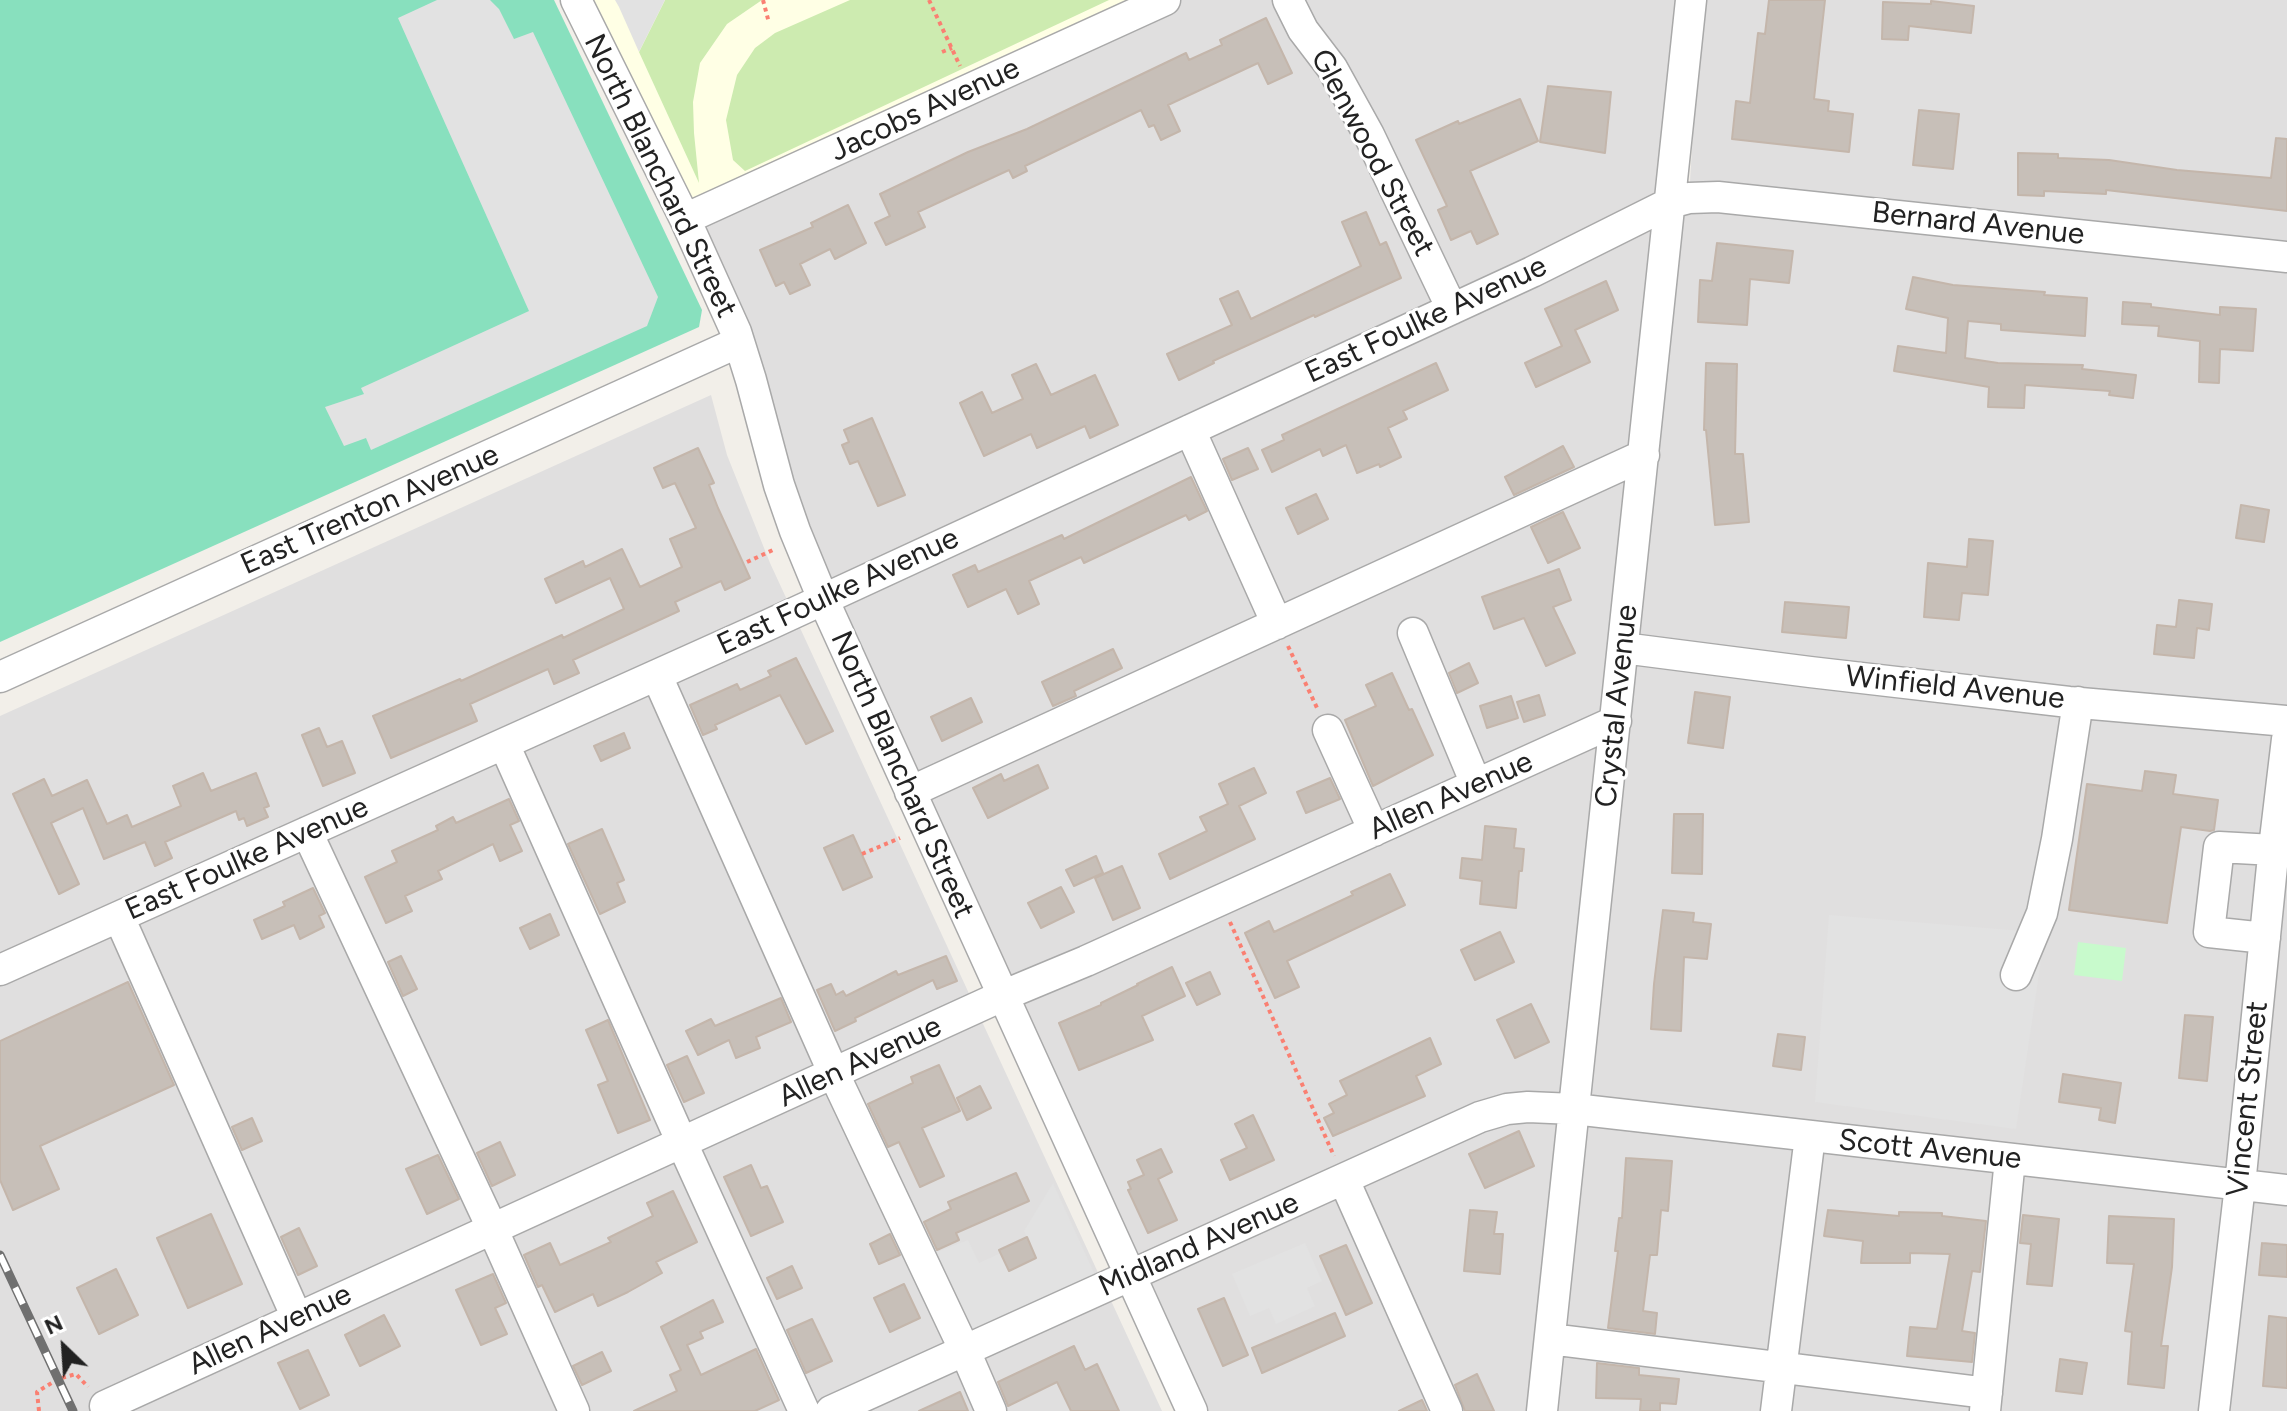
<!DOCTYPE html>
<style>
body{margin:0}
#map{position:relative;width:2287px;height:1411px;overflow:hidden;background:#f2efe9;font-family:Figtree,sans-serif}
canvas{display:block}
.north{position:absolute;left:24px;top:1307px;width:80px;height:80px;-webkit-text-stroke:6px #fff;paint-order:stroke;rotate:335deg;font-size:22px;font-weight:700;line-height:32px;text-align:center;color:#222}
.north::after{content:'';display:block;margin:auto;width:28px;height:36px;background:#222;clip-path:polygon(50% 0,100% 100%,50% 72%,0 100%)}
</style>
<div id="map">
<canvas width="2287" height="1411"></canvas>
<div class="north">N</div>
</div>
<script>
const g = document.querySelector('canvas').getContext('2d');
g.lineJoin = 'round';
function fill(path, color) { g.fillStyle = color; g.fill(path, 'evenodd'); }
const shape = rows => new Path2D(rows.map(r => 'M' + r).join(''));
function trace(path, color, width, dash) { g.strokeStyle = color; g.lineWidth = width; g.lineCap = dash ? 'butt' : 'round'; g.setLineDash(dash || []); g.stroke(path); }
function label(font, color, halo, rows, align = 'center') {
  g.font = font + ' Figtree,sans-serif'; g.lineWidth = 6; g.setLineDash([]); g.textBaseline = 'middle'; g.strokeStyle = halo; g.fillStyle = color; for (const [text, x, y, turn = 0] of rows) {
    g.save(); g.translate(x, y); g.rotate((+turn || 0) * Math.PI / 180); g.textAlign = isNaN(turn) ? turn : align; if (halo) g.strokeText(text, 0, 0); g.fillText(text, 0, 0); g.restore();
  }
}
fill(shape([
 [576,0,1691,0,1670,202,1689,198,1701,0,2287,0,2287,1411,1192,1411,823,599,751,380],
 [711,395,727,455,770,563,1162,1411,0,1411,0,716]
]), '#e0dfdf');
fill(shape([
 [576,0,1165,0,685,219]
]), '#ffffe5');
fill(shape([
 [665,0,762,0,727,24,700,63,693,102,694,133,699,183,639,52],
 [850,0,1109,0,745,171,733,160,726,120,737,75,755,48,775,33]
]), '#cdebb0');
fill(shape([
 [2078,942,2126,948,2122,981,2074,975]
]), '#c8facc');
fill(shape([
 [0,0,554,0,702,310,699,327,0,642]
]), '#88e0be');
fill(shape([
 [437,0,490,0,499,9,514,39,533,32,658,297,647,326,371,450,366,438,344,446,325,407,364,394,361,388,529,311,398,18],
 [615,0,665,0,639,52,619,7],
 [1829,915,2045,933,2016,1129,1815,1102],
 [1053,1183,1096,1277,965,1341,927,1256,968,1240,979,1263,1001,1253,1036,1258,1024,1231],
 [1305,1243,1322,1281,1307,1288,1315,1306,1276,1324,1269,1308,1250,1316,1232,1274]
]), '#e2e2e2');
const building = shape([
 [1769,0,1825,0,1814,99,1829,101,1828,111,1853,114,1849,152,1732,139,1736,101,1750,103,1758,33,1765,34,1769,0],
 [1931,1,1974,6,1971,33,1909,26,1908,40,1882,39,1883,2,1931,4,1931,1],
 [1266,18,1292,73,1268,84,1258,63,1168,105,1180,131,1161,140,1154,125,1149,127,1141,110,1025,166,1027,171,1013,178,1009,170,918,212,925,227,886,245,875,223,890,216,880,194,968,152,1027,129,1186,53,1189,60,1222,45,1220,40,1266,18],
 [1548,86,1611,92,1605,153,1540,142,1548,86],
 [1520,99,1538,141,1470,171,1498,234,1477,244,1471,231,1451,240,1438,210,1447,206,1416,140,1458,121,1459,124,1520,99],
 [1919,110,1959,114,1953,169,1913,165,1919,110],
 [2276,138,2287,139,2287,211,2106,190,2106,194,2044,191,2044,196,2018,195,2018,153,2058,154,2058,158,2109,160,2177,170,2271,178,2276,138],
 [848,205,866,243,835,259,830,249,800,264,810,285,790,294,784,282,776,286,760,250,813,227,811,223,848,205],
 [1366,212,1380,245,1386,242,1401,278,1315,317,1314,315,1213,361,1214,363,1179,380,1167,354,1232,325,1220,299,1238,291,1251,319,1361,266,1342,222,1366,212],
 [1717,243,1793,251,1789,283,1750,279,1747,325,1698,322,1700,280,1712,281,1717,243],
 [1913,277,1953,285,2045,292,2044,295,2087,298,2085,336,2001,330,2001,324,1968,321,1965,358,1998,363,2083,365,2082,369,2136,375,2133,398,2109,395,2110,391,2025,385,2024,408,1988,407,1989,387,1894,371,1898,346,1946,353,1948,318,1906,309,1913,277],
 [1606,281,1618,310,1575,330,1590,362,1536,387,1525,363,1562,346,1545,309,1606,281],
 [2123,302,2151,304,2151,307,2220,315,2220,307,2256,309,2253,351,2220,349,2219,383,2199,382,2200,341,2158,336,2159,326,2122,324,2123,302],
 [1436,363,1448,390,1403,411,1407,419,1388,428,1401,457,1380,467,1379,464,1357,473,1346,445,1323,456,1320,449,1272,472,1262,450,1284,440,1282,435,1436,363],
 [1706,363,1737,364,1735,454,1743,454,1749,522,1715,525,1706,430,1704,430,1706,363],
 [1036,364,1051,395,1095,375,1118,425,1090,438,1085,426,1037,448,1031,434,984,456,960,403,982,392,992,413,1023,399,1012,375,1036,364],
 [872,418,905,495,878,506,858,461,850,464,842,445,849,442,844,430,872,418],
 [1563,446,1574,467,1514,495,1505,477,1563,446],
 [698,448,714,483,709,485,718,508,750,578,725,590,721,581,675,602,679,611,573,660,579,673,554,684,548,669,470,704,477,721,391,758,373,716,460,679,461,681,562,635,563,638,624,609,610,578,556,603,545,579,583,561,585,567,622,549,640,587,682,567,670,539,696,528,675,483,663,488,654,468,698,448],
 [1248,448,1258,469,1232,480,1223,459,1248,448],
 [1191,477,1207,511,1189,520,1186,515,1084,563,1081,557,1029,581,1039,604,1018,614,1006,589,968,607,953,575,975,565,978,572,1062,535,1064,539,1191,477],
 [1316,494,1328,519,1298,534,1286,508,1316,494],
 [2241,505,2269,510,2264,542,2236,538,2241,505],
 [1563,512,1580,548,1548,563,1531,527,1563,512],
 [1969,539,1993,541,1988,595,1962,593,1959,620,1924,617,1928,563,1967,567,1969,539],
 [1559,569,1571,600,1553,607,1575,653,1546,666,1524,618,1494,629,1482,597,1559,569],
 [2179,600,2212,604,2209,630,2197,628,2194,658,2154,654,2157,625,2176,627,2179,600],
 [1785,602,1849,607,1846,638,1782,632,1785,602],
 [1113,649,1122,668,1074,691,1076,696,1053,706,1042,682,1113,649],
 [796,658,833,731,806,744,780,695,715,725,717,729,703,735,690,705,737,684,740,690,771,676,768,671,796,658],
 [1469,663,1478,683,1457,693,1449,673,1469,663],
 [1392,673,1409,710,1412,709,1433,755,1373,786,1345,720,1376,706,1366,685,1392,673],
 [1695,692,1730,697,1723,748,1688,743,1695,692],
 [1539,695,1545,715,1524,722,1517,702,1539,695],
 [1511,696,1518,718,1487,728,1480,706,1511,696],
 [971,698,982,722,942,741,931,717,971,698],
 [319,728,327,747,342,741,355,773,323,786,302,735,319,728],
 [624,733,630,748,601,761,594,746,624,733],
 [1038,765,1048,788,988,818,973,788,1001,774,1004,781,1038,765],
 [1254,768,1266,793,1239,806,1255,839,1170,879,1159,854,1207,831,1200,817,1228,804,1219,784,1254,768],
 [2145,771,2176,775,2173,794,2218,800,2214,830,2210,831,2181,827,2167,923,2069,910,2087,784,2142,791,2145,771],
 [203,773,211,791,256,773,269,806,264,808,268,817,247,826,244,818,239,820,236,811,165,842,172,858,155,866,145,842,104,859,83,808,51,823,79,884,59,894,13,794,44,779,52,796,87,780,107,824,127,815,132,827,181,806,173,786,203,773],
 [1330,778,1340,799,1306,813,1297,792,1330,778],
 [509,799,519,821,510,825,522,851,500,861,493,844,438,871,442,879,405,896,412,911,386,923,365,877,397,862,392,851,438,830,436,826,453,817,456,823,509,799],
 [1674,814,1703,814,1702,874,1672,873,1674,814],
 [1485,826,1516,829,1514,848,1524,849,1522,871,1519,871,1516,908,1480,904,1482,881,1460,878,1462,858,1482,860,1485,826],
 [602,829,624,880,617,883,625,902,600,914,568,844,602,829],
 [853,835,872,877,843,890,824,848,853,835],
 [1096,856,1103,873,1074,886,1066,870,1096,856],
 [1122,866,1140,908,1113,920,1095,878,1122,866],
 [1390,874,1405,905,1287,961,1299,987,1275,998,1245,933,1269,921,1274,932,1353,895,1351,892,1390,874],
 [1061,887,1074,912,1041,928,1028,903,1061,887],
 [313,888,325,913,319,916,324,927,300,939,294,925,262,939,254,920,285,906,283,902,313,888],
 [1663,910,1694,913,1693,922,1711,924,1707,959,1684,957,1681,1031,1651,1029,1654,984,1663,910],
 [550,914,559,935,530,949,520,928,550,914],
 [1500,932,1514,962,1475,980,1461,950,1500,932],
 [401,956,417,989,403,996,388,962,401,956],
 [946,956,957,981,937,989,933,980,855,1018,856,1021,835,1031,817,990,831,984,836,995,843,991,846,996,896,971,898,975,946,956],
 [1172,967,1185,996,1142,1016,1153,1040,1079,1070,1059,1023,1101,1005,1101,1003,1138,985,1137,984,1172,967],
 [1210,972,1220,994,1197,1005,1186,983,1210,972],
 [128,982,174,1085,40,1146,59,1189,13,1210,0,1180,0,1041,128,982],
 [781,998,791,1022,756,1037,760,1048,736,1058,729,1040,698,1055,686,1031,711,1019,715,1026,781,998],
 [1531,1004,1549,1042,1515,1058,1497,1020,1531,1004],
 [2185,1015,2213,1017,2207,1081,2179,1078,2185,1015],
 [608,1020,650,1120,618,1133,598,1085,608,1081,586,1030,608,1020],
 [1778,1034,1805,1037,1801,1070,1773,1066,1778,1034],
 [1430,1038,1441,1064,1416,1076,1425,1096,1333,1136,1324,1118,1334,1113,1329,1104,1347,1095,1340,1081,1430,1038],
 [687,1056,704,1093,684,1102,667,1065,687,1056],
 [939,1065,960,1111,922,1128,944,1176,920,1187,899,1142,888,1147,868,1104,913,1083,911,1077,939,1065],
 [2063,1074,2121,1083,2115,1123,2099,1120,2101,1108,2059,1102,2063,1074],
 [980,1086,991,1108,967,1120,957,1098,980,1086],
 [1253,1115,1274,1160,1230,1180,1221,1160,1247,1148,1235,1124,1253,1115],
 [252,1118,262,1141,242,1150,232,1127,252,1118],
 [1519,1131,1534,1166,1485,1188,1469,1154,1519,1131],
 [500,1142,515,1175,492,1186,477,1153,500,1142],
 [1161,1149,1172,1172,1158,1179,1177,1220,1148,1233,1128,1190,1131,1189,1128,1182,1144,1175,1137,1160,1161,1149],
 [438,1155,459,1199,427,1214,406,1169,438,1155],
 [1626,1158,1672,1161,1668,1211,1661,1210,1657,1255,1650,1255,1643,1311,1657,1313,1655,1334,1608,1328,1618,1251,1615,1251,1619,1218,1622,1218,1626,1158],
 [751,1165,761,1188,767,1186,783,1222,751,1236,724,1177,751,1165],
 [1016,1173,1029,1201,956,1233,959,1240,937,1250,924,1222,951,1209,948,1202,1016,1173],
 [673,1191,697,1242,656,1262,662,1273,628,1292,598,1306,593,1294,555,1312,542,1285,538,1287,524,1255,550,1243,560,1265,611,1242,608,1238,653,1216,647,1203,673,1191],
 [1470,1210,1497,1212,1494,1234,1503,1234,1500,1274,1464,1271,1470,1210],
 [1828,1210,1899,1216,1899,1212,1942,1213,1942,1216,1986,1221,1980,1272,1972,1271,1962,1331,1975,1333,1972,1362,1907,1356,1910,1327,1937,1329,1950,1254,1910,1253,1910,1263,1861,1263,1863,1241,1824,1236,1828,1210],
 [211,1214,242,1284,188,1308,157,1238,211,1214],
 [2023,1215,2059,1219,2052,1286,2027,1284,2031,1244,2020,1243,2023,1215],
 [2109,1216,2174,1219,2172,1267,2161,1346,2168,1346,2164,1388,2128,1384,2132,1332,2125,1331,2134,1264,2107,1263,2109,1216],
 [299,1228,317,1266,298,1275,281,1237,299,1228],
 [890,1234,900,1255,879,1264,870,1244,890,1234],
 [1027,1237,1036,1258,1009,1271,999,1250,1027,1237],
 [2262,1243,2287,1245,2287,1277,2259,1275,2262,1243],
 [1346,1245,1372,1303,1346,1315,1320,1256,1346,1245],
 [792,1266,802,1288,777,1299,767,1278,792,1266],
 [116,1269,138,1315,99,1334,77,1288,116,1269],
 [493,1274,506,1303,495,1308,507,1334,481,1345,456,1290,493,1274],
 [904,1284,920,1318,890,1332,874,1298,904,1284],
 [1224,1298,1248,1355,1223,1366,1198,1309,1224,1298],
 [713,1300,723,1322,700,1332,703,1338,687,1345,701,1375,756,1349,779,1400,755,1411,634,1411,677,1391,670,1375,681,1370,661,1327,713,1300],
 [1335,1313,1345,1336,1262,1373,1252,1348,1335,1313],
 [384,1315,400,1346,360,1366,345,1335,384,1315],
 [2269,1316,2287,1318,2287,1388,2263,1386,2269,1316],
 [812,1319,832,1361,806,1373,787,1330,812,1319],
 [1074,1346,1085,1370,1097,1364,1119,1411,1071,1411,1057,1382,1008,1406,998,1382,1074,1346],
 [308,1350,329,1395,300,1409,278,1363,308,1350],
 [602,1352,611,1371,582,1385,573,1366,602,1352],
 [2060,1359,2087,1363,2082,1394,2056,1391,2060,1359],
 [1597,1363,1639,1368,1639,1375,1679,1379,1676,1404,1660,1403,1660,1411,1640,1411,1641,1399,1596,1398,1597,1363],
 [1477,1374,1494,1411,1465,1411,1455,1385,1477,1374],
 [960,1392,968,1411,919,1411,960,1392],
 [1422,1400,1427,1411,1399,1411,1422,1400]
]);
fill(building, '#c7bfb8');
trace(building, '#c4b6ab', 2);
const minor = shape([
 [576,0,685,219,736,332,751,380,779,485,795,531,823,599,1192,1411],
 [1288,0,1303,30,1332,68,1369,135,1452,309],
 [685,219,1165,0],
 [1190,430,1277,624],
 [1413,633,1476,784],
 [1623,648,1810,672,2069,702,2287,721],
 [657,676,834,1074,965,1351,991,1411],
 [0,677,739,342],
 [1328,730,1374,831],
 [504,744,682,1143,804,1411],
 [910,792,1644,455],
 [307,832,492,1228,574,1411],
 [119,917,297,1318],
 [2265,938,2209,932,2219,847,2274,850],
 [0,970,768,625,1532,272,1670,203,1689,198,1718,197,2287,257],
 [2016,975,2042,913,2057,839,2078,702],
 [1344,1180,1447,1411],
 [1550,1339,1987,1393],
 [105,1406,1002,996,1086,961,1616,721],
 [831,1411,1480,1117,1507,1109,1528,1107,1574,1109,2287,1190],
 [1542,1411,1691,0],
 [1776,1411,1810,1136],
 [1985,1411,2010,1159],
 [2214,1411,2240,1185,2273,856,2287,739]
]);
trace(minor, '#a9a9a9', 33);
trace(shape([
 [763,0,769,23],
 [929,0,960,66],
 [942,52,952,48],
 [747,562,775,549],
 [1288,646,1318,710],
 [862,854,900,838],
 [1230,922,1334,1156],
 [39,1411,37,1392,58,1379,76,1374,88,1387]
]), '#fa8072', 4, [4, 4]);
trace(minor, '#fff', 30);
const rail = shape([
 [0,1255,73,1411]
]);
trace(rail, '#707070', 9);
trace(rail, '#fff', 6, [18]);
label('30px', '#222', '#fff', [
 ["Jacobs Avenue",925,110,-25],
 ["Glenwood Street",1372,153,62],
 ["North Blanchard Street",660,176,64],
 ["Bernard Avenue",1978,224,6],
 ["East Foulke Avenue",1426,320,-25],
 ["East Trenton Avenue",370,510,-24],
 ["East Foulke Avenue",838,592,-25],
 ["Winfield Avenue",1955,688,6],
 ["Crystal Avenue",1617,706,-84],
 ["North Blanchard Street",902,775,66],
 ["Allen Avenue",1451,796,-24],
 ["East Foulke Avenue",247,859,-24],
 ["Allen Avenue",860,1062,-25],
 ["Vincent Street",2248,1099,-84],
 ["Scott Avenue",1930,1150,6],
 ["Midland Avenue",1199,1245,-24],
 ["Allen Avenue",270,1330,-25]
]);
</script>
